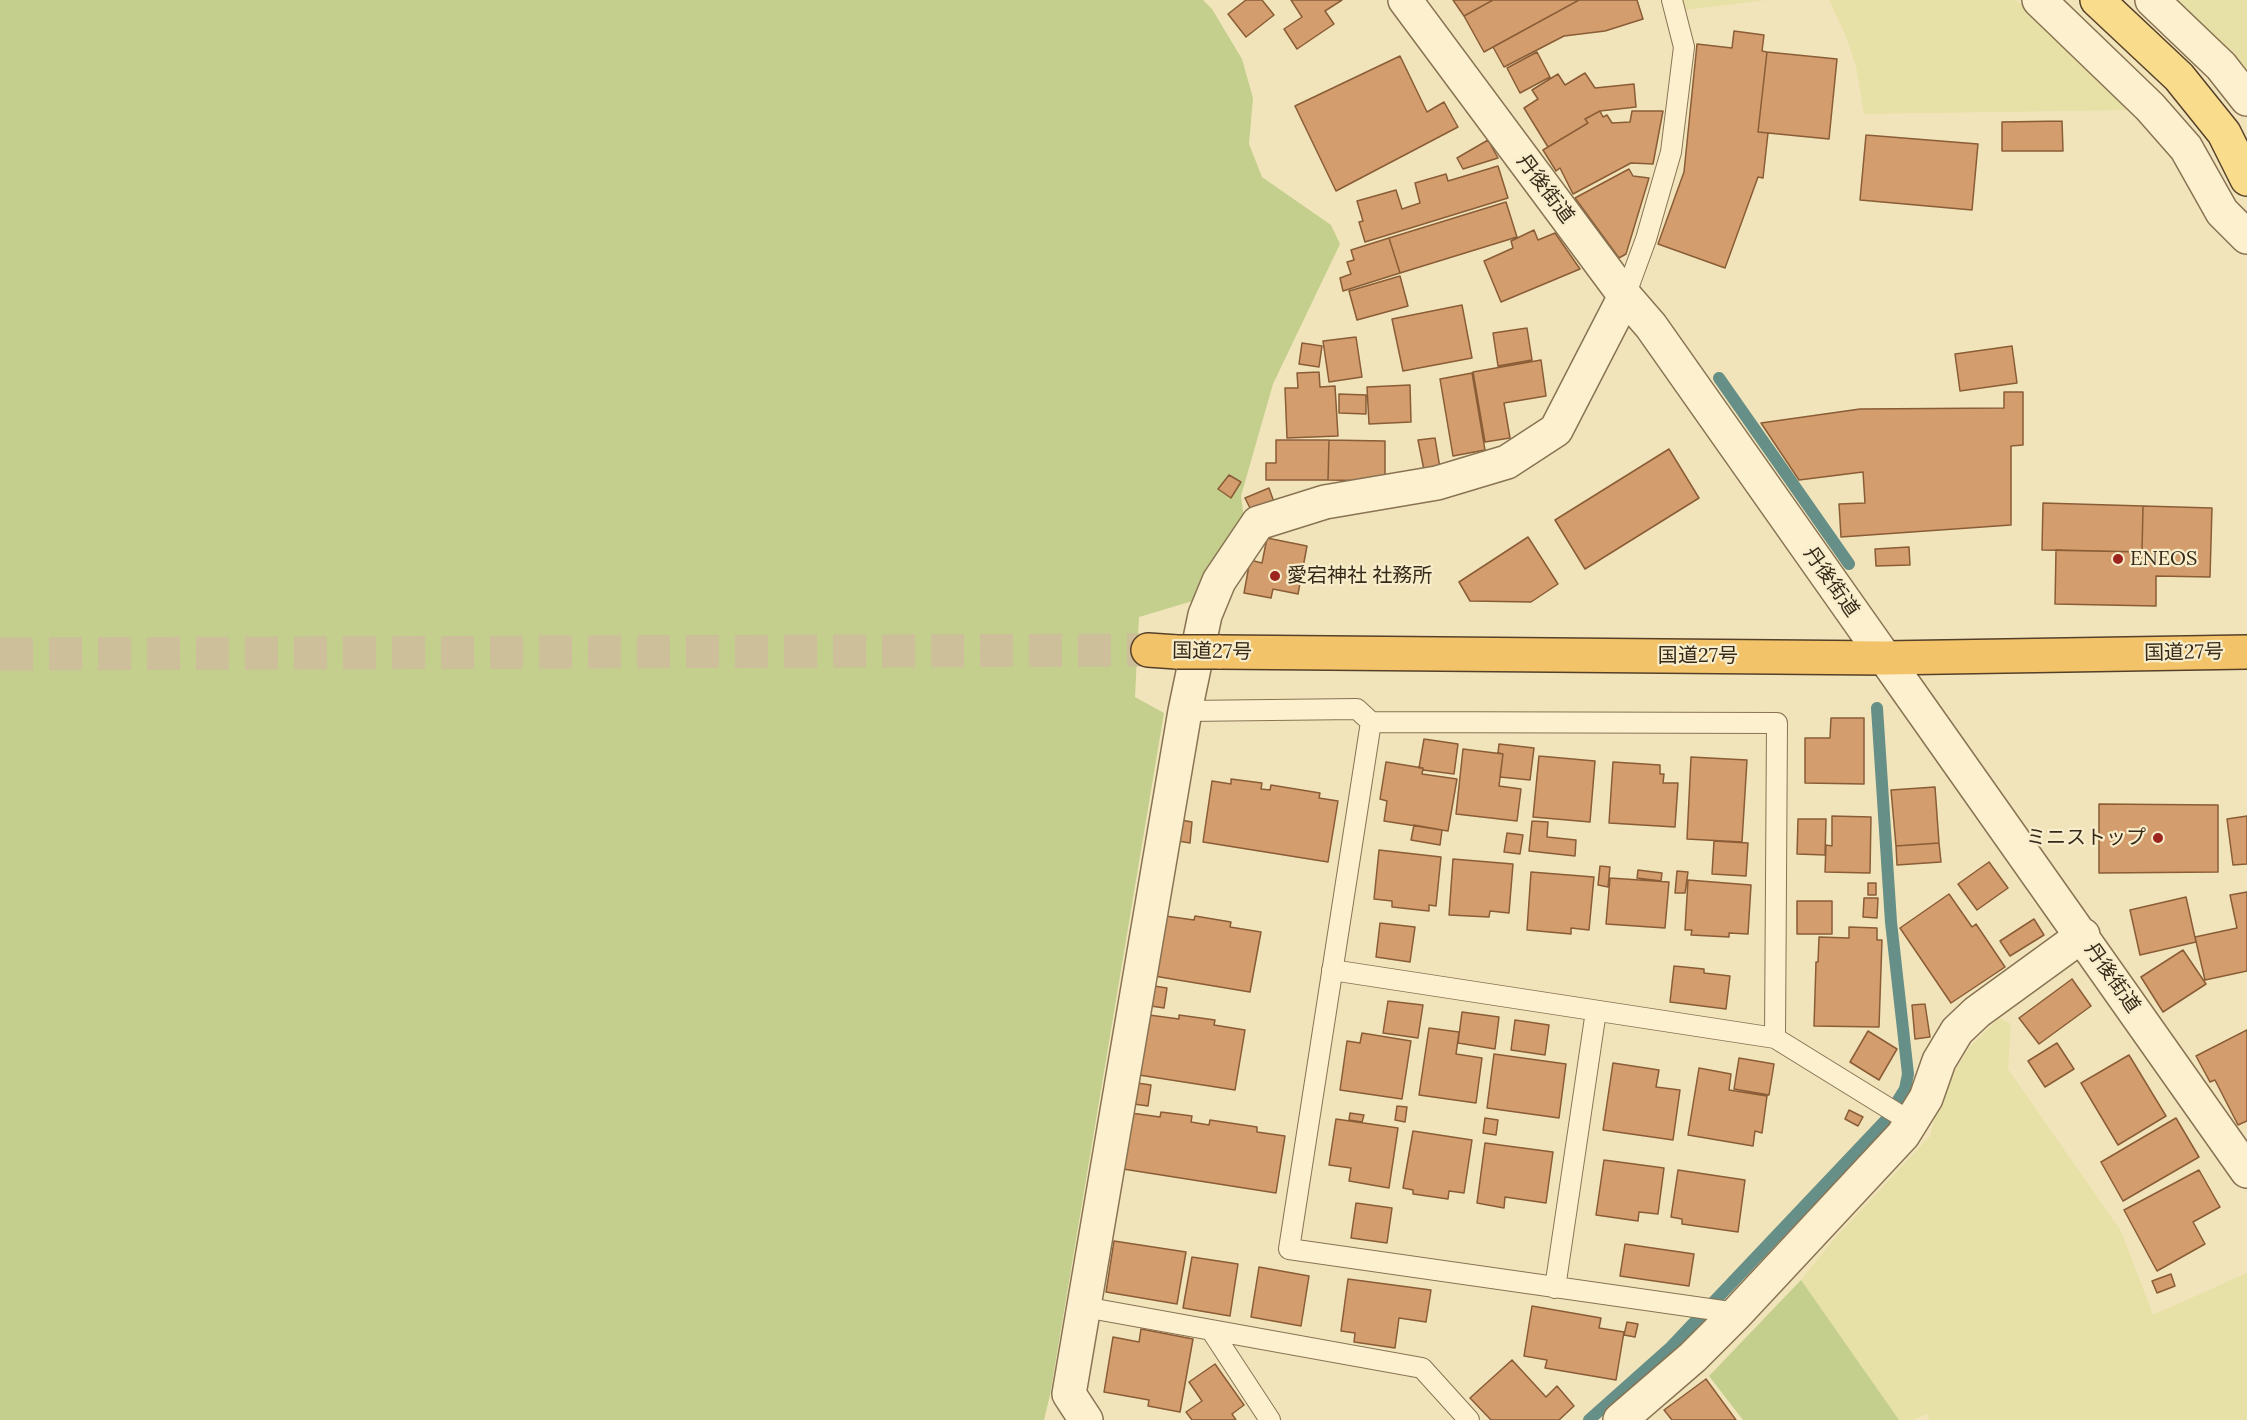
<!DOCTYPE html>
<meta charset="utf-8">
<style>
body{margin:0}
canvas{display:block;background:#f1e4ba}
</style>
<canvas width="2247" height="1420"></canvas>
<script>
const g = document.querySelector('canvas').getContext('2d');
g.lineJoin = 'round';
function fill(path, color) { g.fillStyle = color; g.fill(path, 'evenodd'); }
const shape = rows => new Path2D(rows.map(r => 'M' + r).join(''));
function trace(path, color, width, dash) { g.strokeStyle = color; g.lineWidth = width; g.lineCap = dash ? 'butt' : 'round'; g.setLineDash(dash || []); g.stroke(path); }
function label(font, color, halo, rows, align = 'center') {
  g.font = font + ' Lora,"Noto Sans JP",serif'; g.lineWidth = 4.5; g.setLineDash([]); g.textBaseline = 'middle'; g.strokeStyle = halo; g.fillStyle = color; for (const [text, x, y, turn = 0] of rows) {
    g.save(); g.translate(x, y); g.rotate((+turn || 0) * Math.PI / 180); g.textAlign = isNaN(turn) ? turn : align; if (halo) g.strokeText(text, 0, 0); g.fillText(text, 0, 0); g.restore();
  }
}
fill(shape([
 [1682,0,1767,0,1686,10],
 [1829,0,2016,0,2132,110,1864,114,1856,66,1845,34],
 [2173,0,2247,0,2247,75],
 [1999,1018,2011,1024,2008,1069,2121,1231,2153,1315,2247,1273,2247,1420,1930,1420,1927,1414,1913,1420,1899,1420,1801,1280,1834,1239,1930,1136,1938,1105,1948,1082,1968,1049]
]), '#e7e0a7');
fill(shape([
 [0,0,1203,0,1212,9,1242,59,1253,98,1249,144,1262,177,1331,225,1340,244,1273,384,1241,496,1244,518,1196,600,1139,617,1135,697,1164,713,1050,1395,1044,1420,0,1420],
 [1801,1280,1899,1420,1743,1420,1709,1376]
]), '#c4cf8e');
trace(shape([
 [1719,378,1849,564],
 [1589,1420,1671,1347,1886,1120,1905,1089,1908,1074,1891,922,1877,708]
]), '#668f87', 12);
const building = shape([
 [1246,0,1262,0,1274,15,1246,37,1228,14,1246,0],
 [1291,0,1342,0,1325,11,1334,24,1297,49,1284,29,1302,17,1291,0],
 [1453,0,1493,0,1464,16,1453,0],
 [1493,0,1579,0,1484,52,1464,16,1493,0],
 [1579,0,1637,0,1643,19,1605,31,1564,36,1504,67,1493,47,1579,0],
 [1734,31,1764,35,1762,51,1767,52,1758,132,1768,133,1763,178,1758,177,1725,268,1658,244,1684,172,1697,44,1732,48,1734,31],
 [1537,52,1550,77,1520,93,1507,68,1537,52],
 [1767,52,1837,59,1829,139,1758,132,1767,52],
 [1400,56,1427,112,1444,102,1458,127,1336,191,1295,106,1400,56],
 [1585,73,1595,88,1634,84,1636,107,1600,111,1585,119,1588,123,1548,147,1524,108,1538,99,1532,90,1558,74,1565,85,1585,73],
 [1600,111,1603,117,1607,115,1612,123,1630,122,1632,111,1663,111,1653,164,1631,163,1573,194,1560,168,1556,171,1543,150,1588,123,1585,119,1600,111],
 [2062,121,2063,151,2002,151,2002,122,2062,121],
 [1866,135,1978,144,1972,210,1860,200,1866,135],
 [1488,140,1498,158,1463,169,1457,158,1488,140],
 [1498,166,1508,198,1365,242,1359,222,1363,221,1357,201,1396,190,1402,209,1420,203,1415,183,1446,174,1448,181,1498,166],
 [1629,169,1633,176,1649,178,1626,254,1619,258,1575,198,1629,169],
 [1506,202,1517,237,1400,273,1389,238,1506,202],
 [1534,230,1538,240,1555,233,1580,269,1501,302,1484,261,1513,248,1511,241,1534,230],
 [1389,238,1400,273,1343,291,1340,278,1351,274,1347,262,1354,260,1351,250,1389,238],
 [1400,276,1408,306,1357,320,1349,291,1400,276],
 [1462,305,1472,358,1403,371,1392,319,1462,305],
 [1527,328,1532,360,1498,366,1493,333,1527,328],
 [1356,337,1362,377,1329,382,1323,341,1356,337],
 [1302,343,1322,346,1319,367,1299,364,1302,343],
 [2012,346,2017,383,1960,391,1955,354,2012,346],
 [1541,360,1546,396,1504,403,1510,438,1485,442,1473,372,1541,360],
 [1319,372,1320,387,1335,386,1338,436,1287,438,1285,388,1298,388,1297,373,1319,372],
 [1472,373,1485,450,1453,456,1440,379,1472,373],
 [1410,385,1411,422,1369,424,1367,387,1410,385],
 [2004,392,2023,392,2023,445,2011,446,2011,525,1841,537,1839,504,1865,503,1863,472,1799,480,1761,423,1860,409,2004,408,2004,392],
 [1339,394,1366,395,1366,414,1339,413,1339,394],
 [1435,438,1440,468,1424,470,1418,440,1435,438],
 [1276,440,1329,440,1328,480,1266,480,1266,463,1276,463,1276,440],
 [1329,440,1385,441,1385,481,1328,480,1329,440],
 [1669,449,1699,498,1585,569,1555,520,1669,449],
 [1229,475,1241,482,1231,498,1218,489,1229,475],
 [1269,488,1275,505,1253,514,1245,498,1269,488],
 [2043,503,2143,506,2142,552,2042,550,2043,503],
 [2143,506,2212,508,2210,577,2156,576,2156,606,2055,604,2056,550,2142,552,2143,506],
 [1528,537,1558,584,1531,602,1470,601,1459,582,1528,537],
 [1267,538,1307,546,1298,594,1273,589,1271,598,1244,593,1250,560,1262,563,1267,538],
 [1909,547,1910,565,1876,566,1875,549,1909,547],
 [1831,718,1864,718,1864,784,1805,783,1805,738,1830,738,1831,718],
 [1424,739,1458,744,1454,774,1423,770,1423,768,1419,768,1424,739],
 [1499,744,1534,748,1530,780,1500,777,1503,754,1498,753,1499,744],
 [1463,749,1503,754,1499,786,1521,789,1517,821,1456,814,1463,749],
 [1539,756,1595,761,1590,822,1533,817,1539,756],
 [1691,757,1747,760,1742,842,1687,839,1691,757],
 [1386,762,1423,768,1422,774,1457,779,1448,831,1384,821,1387,801,1380,799,1386,762],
 [1613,762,1660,765,1660,774,1664,774,1663,783,1678,783,1675,827,1609,823,1613,762],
 [1231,779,1262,783,1261,789,1270,790,1271,785,1320,793,1319,798,1338,801,1328,862,1203,842,1212,781,1231,784,1231,779],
 [1935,787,1939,843,1896,846,1891,790,1935,787],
 [2099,804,2218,805,2218,872,2099,873,2099,804],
 [1832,816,1871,817,1870,873,1825,872,1826,845,1832,846,1832,816],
 [2247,816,2247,864,2233,865,2227,819,2247,816],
 [1798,819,1826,819,1825,855,1797,854,1798,819],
 [1181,820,1192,822,1190,843,1178,841,1181,820],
 [1532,821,1548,822,1547,837,1576,840,1575,856,1529,851,1532,821],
 [1414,825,1442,830,1440,845,1411,840,1414,825],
 [1507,833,1523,835,1520,854,1504,852,1507,833],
 [1714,841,1748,843,1746,876,1712,874,1714,841],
 [1939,843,1941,862,1897,865,1896,846,1939,843],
 [1379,850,1441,857,1436,906,1429,905,1429,911,1392,907,1392,901,1374,899,1379,850],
 [1453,859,1513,864,1509,913,1490,911,1489,917,1449,915,1453,859],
 [1989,862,2008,888,1977,910,1958,884,1989,862],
 [1600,866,1610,867,1608,887,1598,885,1600,866],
 [1638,870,1662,873,1661,881,1637,878,1638,870],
 [1677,871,1688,872,1685,893,1675,893,1677,871],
 [1531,872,1594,877,1589,930,1571,928,1571,934,1527,930,1531,872],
 [1610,878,1669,882,1665,928,1606,924,1610,878],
 [1688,880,1751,885,1748,934,1729,933,1729,937,1691,935,1692,930,1685,930,1688,880],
 [1868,883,1876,883,1876,895,1868,895,1868,883],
 [2247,892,2247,971,2205,980,2195,937,2237,928,2230,895,2247,892],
 [1949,894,1972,927,1976,924,2005,967,1951,1003,1900,928,1949,894],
 [2186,897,2196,942,2140,955,2130,910,2186,897],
 [1864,898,1878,898,1877,918,1863,917,1864,898],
 [1797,901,1832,901,1832,934,1797,934,1797,901],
 [1165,916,1194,920,1195,916,1231,922,1230,927,1261,932,1250,992,1154,976,1165,916],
 [2034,919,2044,935,2010,956,2000,941,2034,919],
 [1380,923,1415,927,1410,962,1376,957,1380,923],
 [1849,927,1877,928,1877,940,1882,940,1879,1027,1814,1026,1816,962,1818,962,1819,937,1849,938,1849,927],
 [2183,950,2206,984,2163,1012,2141,977,2183,950],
 [1674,966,1704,969,1704,973,1730,976,1726,1009,1670,1002,1674,966],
 [2072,979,2091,1006,2039,1044,2019,1018,2072,979],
 [1154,986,1167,988,1164,1008,1151,1006,1154,986],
 [1388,1001,1423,1005,1418,1038,1383,1033,1388,1001],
 [1925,1004,1930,1037,1915,1039,1912,1005,1925,1004],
 [1462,1012,1499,1017,1495,1049,1458,1043,1462,1012],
 [1149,1015,1179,1019,1179,1015,1215,1020,1214,1025,1245,1030,1235,1090,1139,1075,1149,1015],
 [1515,1020,1549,1025,1545,1055,1511,1050,1515,1020],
 [1429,1028,1459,1032,1456,1054,1482,1058,1476,1103,1419,1095,1429,1028],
 [2247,1030,2247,1121,2238,1125,2215,1080,2210,1082,2196,1056,2247,1030],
 [1868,1031,1897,1049,1879,1080,1850,1062,1868,1031],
 [1362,1033,1411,1041,1402,1099,1340,1090,1347,1041,1360,1043,1362,1033],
 [2057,1043,2074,1069,2045,1087,2028,1061,2057,1043],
 [1494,1054,1566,1064,1559,1118,1487,1108,1494,1054],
 [2129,1055,2166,1116,2118,1145,2081,1083,2129,1055],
 [1739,1058,1774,1064,1769,1095,1734,1089,1739,1058],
 [1613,1063,1659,1070,1656,1087,1680,1090,1673,1140,1603,1130,1613,1063],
 [1699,1068,1731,1074,1729,1090,1767,1096,1762,1133,1755,1131,1753,1146,1688,1135,1699,1068],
 [1137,1083,1151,1085,1148,1106,1134,1104,1137,1083],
 [1397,1106,1407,1107,1405,1122,1395,1120,1397,1106],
 [1849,1110,1863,1117,1858,1126,1845,1119,1849,1110],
 [1161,1112,1192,1116,1191,1122,1209,1125,1210,1120,1257,1127,1257,1132,1285,1136,1276,1193,1123,1169,1131,1113,1160,1117,1161,1112],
 [1350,1113,1364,1115,1362,1122,1349,1120,1350,1113],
 [1485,1118,1498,1120,1496,1135,1483,1133,1485,1118],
 [2176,1118,2199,1157,2123,1201,2101,1162,2176,1118],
 [1336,1119,1398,1128,1389,1188,1349,1181,1351,1168,1329,1165,1336,1119],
 [1413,1131,1472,1140,1464,1193,1449,1191,1448,1199,1413,1194,1413,1190,1403,1188,1413,1131],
 [1485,1143,1553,1152,1546,1203,1505,1197,1504,1208,1477,1203,1485,1143],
 [1604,1160,1664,1168,1658,1214,1639,1212,1638,1221,1596,1215,1604,1160],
 [1678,1170,1745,1180,1738,1232,1682,1224,1682,1219,1671,1217,1678,1170],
 [2199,1170,2220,1207,2193,1222,2205,1244,2157,1271,2124,1210,2199,1170],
 [1356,1203,1392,1208,1387,1243,1351,1238,1356,1203],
 [1114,1241,1186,1252,1177,1304,1106,1292,1114,1241],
 [1625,1244,1694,1254,1689,1286,1620,1276,1625,1244],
 [1192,1257,1238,1264,1230,1316,1183,1308,1192,1257],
 [1259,1267,1309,1276,1301,1326,1251,1317,1259,1267],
 [2171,1274,2175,1286,2157,1293,2152,1281,2171,1274],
 [1348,1279,1431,1290,1426,1322,1399,1318,1395,1348,1354,1342,1355,1333,1341,1331,1348,1279],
 [1532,1306,1601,1318,1599,1328,1624,1332,1616,1380,1545,1368,1547,1360,1524,1356,1532,1306],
 [1627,1322,1638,1324,1635,1337,1624,1335,1627,1322],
 [1141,1329,1193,1339,1180,1412,1148,1406,1149,1400,1104,1392,1113,1337,1139,1342,1141,1329],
 [1512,1360,1546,1397,1557,1386,1574,1406,1559,1420,1491,1420,1470,1398,1512,1360],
 [1215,1364,1244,1405,1232,1414,1236,1420,1192,1420,1186,1412,1202,1401,1189,1382,1215,1364],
 [1706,1379,1736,1420,1672,1420,1664,1410,1706,1379]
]);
fill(building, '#d39d6d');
trace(building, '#8a5d37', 1.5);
trace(shape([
 [0,654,1148,650]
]), '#ccbf9a', 33, [33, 16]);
const service = shape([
 [1625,296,1646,239,1671,152,1684,47,1672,0],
 [1185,711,1357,709,1371,722],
 [1332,970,1775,1038],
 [1555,1288,1596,1011],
 [1084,1307,1422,1368,1469,1420],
 [1737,1313,1289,1249,1371,722,1777,723,1775,1038,1911,1122],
 [1211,1330,1270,1420]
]);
const minor = shape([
 [2039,0,2150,107,2186,148,2222,212,2247,237],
 [2152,0,2221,66,2247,99],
 [1885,658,2247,1171],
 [1086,1420,1069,1394,1185,711,1205,615,1219,581,1258,523,1325,502,1437,483,1507,462,1556,430,1625,296],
 [1620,1420,1693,1357,1737,1313,1903,1135,1926,1098,1939,1061,1957,1031,1977,1012,2083,935]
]);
const tertiary = shape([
 [1405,0,1625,296,1651,326,1885,658]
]);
const primary = shape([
 [2097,0,2179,77,2224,133,2247,179]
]);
const trunk = shape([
 [1148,650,1177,652],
 [1218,652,1885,658,2247,652]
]);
trace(service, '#897353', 22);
trace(minor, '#897353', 36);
trace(tertiary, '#897353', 36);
trace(primary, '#564029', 36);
trace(trunk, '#564029', 36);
trace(service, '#fcf0ce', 20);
trace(minor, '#fcf0ce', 33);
trace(tertiary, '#fcf0ce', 33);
trace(primary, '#f9dd8d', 33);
trace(trunk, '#f2c368', 33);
const trunkBridge = shape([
 [1177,652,1218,652]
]);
trace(trunkBridge, '#564029', 36, []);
trace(trunkBridge, '#f2c368', 33);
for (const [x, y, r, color] of [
 [2118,559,6,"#9d251f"],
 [1275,576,6,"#9d251f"],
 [2158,838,6,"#9d251f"]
]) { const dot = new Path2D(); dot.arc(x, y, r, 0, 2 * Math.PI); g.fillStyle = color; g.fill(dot); trace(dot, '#f8edca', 2); }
label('20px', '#37291a', '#f8edca', [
 ["丹後街道",1545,189,53],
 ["丹後街道",1831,582,55],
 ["国道27号",1212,652,1],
 ["国道27号",2184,653,-1],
 ["国道27号",1698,656],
 ["丹後街道",2112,978,55]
]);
label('20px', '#37291a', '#f8edca', [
 ["ENEOS",2130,559],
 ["愛宕神社 社務所",1287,576],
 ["ミニストップ",2146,838,"right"]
], 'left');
</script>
